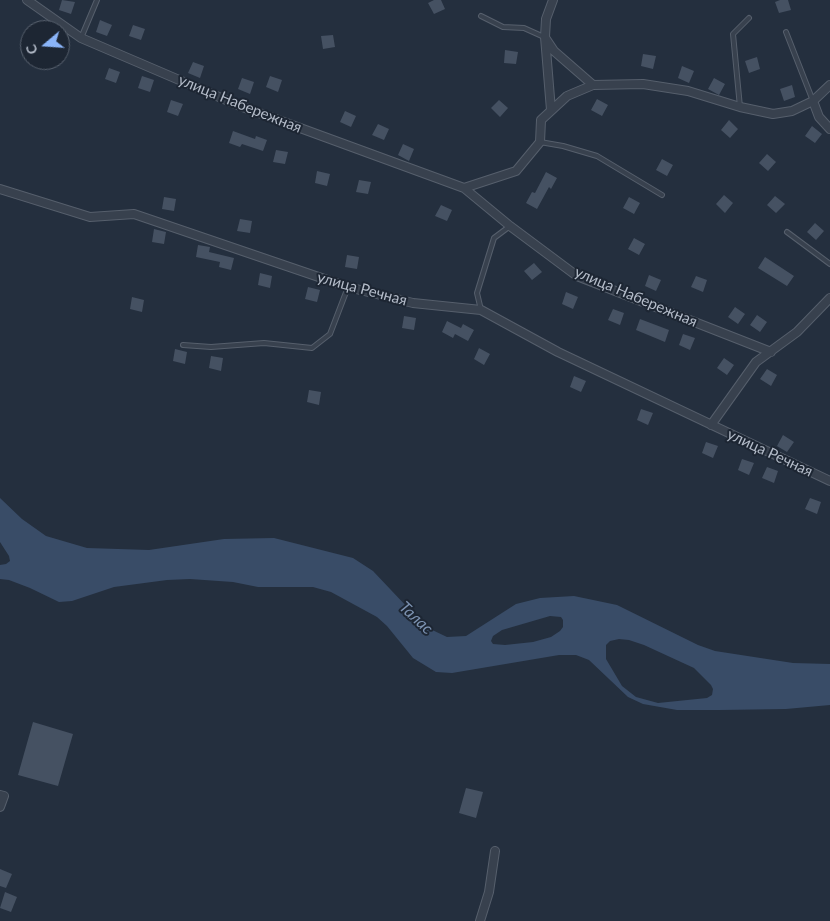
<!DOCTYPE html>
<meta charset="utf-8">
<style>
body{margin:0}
#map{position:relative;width:830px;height:921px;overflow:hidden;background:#242f3e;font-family:Lato,sans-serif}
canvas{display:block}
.north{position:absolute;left:20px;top:20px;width:50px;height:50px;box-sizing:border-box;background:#1d2633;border:1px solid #59626f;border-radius:50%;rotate:252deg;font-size:14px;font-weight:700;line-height:20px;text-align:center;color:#b4bcc9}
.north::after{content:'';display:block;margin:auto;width:18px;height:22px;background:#8ab4f8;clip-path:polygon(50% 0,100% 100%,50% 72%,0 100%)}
</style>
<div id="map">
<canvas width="830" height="921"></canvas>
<div class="north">С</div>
</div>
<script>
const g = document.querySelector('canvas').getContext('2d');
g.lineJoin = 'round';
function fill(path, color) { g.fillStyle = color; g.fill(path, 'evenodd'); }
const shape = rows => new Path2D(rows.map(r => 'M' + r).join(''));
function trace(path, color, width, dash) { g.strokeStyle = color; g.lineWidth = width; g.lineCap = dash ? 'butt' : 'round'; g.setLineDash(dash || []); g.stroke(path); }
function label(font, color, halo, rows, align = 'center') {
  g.font = font + ' Lato,sans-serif'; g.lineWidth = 4; g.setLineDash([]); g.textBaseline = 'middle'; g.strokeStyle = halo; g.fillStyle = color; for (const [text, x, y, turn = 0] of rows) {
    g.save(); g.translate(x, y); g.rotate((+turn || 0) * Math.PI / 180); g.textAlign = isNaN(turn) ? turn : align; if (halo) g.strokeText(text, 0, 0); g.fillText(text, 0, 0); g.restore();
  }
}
fill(shape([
 [0,498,22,519,46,536,87,548,149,550,224,539,274,538,353,558,373,571,426,627,447,637,466,636,516,604,540,598,574,596,617,605,698,645,715,651,793,663,830,664,830,705,786,709,720,710,677,710,643,704,628,697,589,660,576,655,559,655,452,673,436,672,413,658,387,626,377,617,331,592,313,587,258,587,233,582,190,579,167,580,114,587,72,601,59,602,30,588,9,580,0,579,0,565,6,564,10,561,9,556,0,542],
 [550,616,561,617,563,620,563,627,560,631,551,637,533,642,505,645,493,644,491,641,493,636,502,630],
 [619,639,629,640,644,645,694,668,711,685,713,689,712,695,707,698,658,703,636,697,622,686,606,659,606,645,610,641]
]), '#394c67');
fill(shape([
 [62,0,75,2,71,14,59,10],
 [434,0,441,0,445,9,434,14,428,3],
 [780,0,788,0,791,10,779,13,775,2],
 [100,20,112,25,107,36,96,32],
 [133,25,145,29,141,40,129,36],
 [333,35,335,47,323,49,321,36],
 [505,50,518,52,516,64,504,63],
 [643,54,656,56,653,69,641,66],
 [757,57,760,69,749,73,745,61],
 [193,62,204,66,200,78,188,73],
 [682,66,694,71,689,83,678,78],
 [109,68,120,72,116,83,105,79],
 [142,76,154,80,150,92,138,88],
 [270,76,282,80,278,92,266,87],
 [242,78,254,82,250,94,238,89],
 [714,78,725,84,719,95,708,89],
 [792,85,795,97,784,101,780,89],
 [597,99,608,105,602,116,591,110],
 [171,100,183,104,178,116,167,112],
 [499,100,508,108,500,117,491,108],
 [345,111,356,116,351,127,340,122],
 [729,120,738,129,730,138,721,130],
 [378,124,389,129,384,140,372,135],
 [812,126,822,134,815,143,805,136],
 [233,131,255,139,256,136,267,140,263,151,242,144,240,147,229,143],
 [403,144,414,149,409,161,398,155],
 [276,150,288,152,285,164,273,162],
 [767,154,776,162,768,171,759,163],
 [662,159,673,165,667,176,656,170],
 [317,171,330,174,327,186,315,183],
 [546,172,557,178,551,189,549,187,537,209,526,203,532,192,535,193],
 [359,180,371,182,368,194,356,192],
 [724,195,733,203,725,213,716,204],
 [775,196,785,204,776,213,767,205],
 [164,197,176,199,174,211,162,209],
 [629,197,640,203,634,214,623,208],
 [441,205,452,210,447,221,435,216],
 [240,219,252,221,250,233,237,231],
 [815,223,824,231,816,240,807,232],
 [154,229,166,232,164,244,152,242],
 [634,238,645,244,639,255,628,249],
 [198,245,210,247,209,252,234,258,231,270,219,267,220,262,196,257],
 [347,255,359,257,357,269,345,267],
 [765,257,794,276,787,286,758,268],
 [534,263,542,272,532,280,524,271],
 [260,273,272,276,270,288,258,285],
 [649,275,661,280,656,291,645,286],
 [696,276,707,280,703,292,691,287],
 [308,287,320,290,317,302,305,299],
 [566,292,578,297,573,309,562,304],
 [132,297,144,300,142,312,130,309],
 [735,307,745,314,738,324,728,317],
 [613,309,624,313,620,325,608,320],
 [757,315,767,322,760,332,750,325],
 [404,316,416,318,414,330,402,328],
 [640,319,669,330,665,342,636,330],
 [447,321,461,328,463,324,474,330,468,341,455,334,453,338,442,332],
 [683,334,695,338,690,350,679,345],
 [479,348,490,354,484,365,474,359],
 [175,349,187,352,185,364,173,361],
 [211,356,223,358,221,371,209,368],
 [724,358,734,365,727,375,717,368],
 [767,369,777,375,771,386,760,379],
 [574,376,586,381,581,392,570,387],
 [309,390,321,392,319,405,307,402],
 [641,409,653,413,648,425,637,420],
 [783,435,794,442,787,452,777,446],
 [706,442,718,446,713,458,702,453],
 [742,459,754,463,749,475,738,470],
 [767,467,778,471,774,483,762,478],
 [810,498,821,502,817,514,805,509],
 [33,722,73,734,58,786,18,775],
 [466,788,483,792,476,818,459,813],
 [0,869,12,874,6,888,0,886],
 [5,892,17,897,11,912,0,908]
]), '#455162');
const service = shape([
 [481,16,503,27,524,28,544,37],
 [786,32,813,101],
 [81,38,97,0],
 [740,107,733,34,749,18],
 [540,142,563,146,597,156,662,195],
 [787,232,830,264],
 [481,310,477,293,494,238,510,226],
 [183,345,211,347,264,343,312,348,330,334,348,287]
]);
const minor = shape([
 [27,0,81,38,240,106,464,188,510,226,577,276,771,352],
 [546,39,554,51,593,85],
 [813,101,819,117,830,129],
 [551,110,545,37,546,19,553,0],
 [464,188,516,171,540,142,541,120,567,96,593,85,643,84,688,91,740,107,773,114,792,111,813,101,830,85],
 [0,189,90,217,134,214,348,287,413,303,481,310,558,352,830,481],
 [711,425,756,362,797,332,830,298],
 [0,795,4,796,0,807],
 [480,921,489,892,495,851]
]);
trace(service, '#565f6c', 6);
trace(minor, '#565f6c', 10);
trace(service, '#38414e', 4);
trace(minor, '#38414e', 8);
label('15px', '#b4bcc9', '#1d2633', [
 ["улица Набережная",240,104,22],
 ["улица Речная",362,289,15],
 ["улица Набережная",636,297,23],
 ["улица Речная",770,453,25]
]);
label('italic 16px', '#7c92b1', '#1d2633', [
 ["Талас",416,618,43]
]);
</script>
